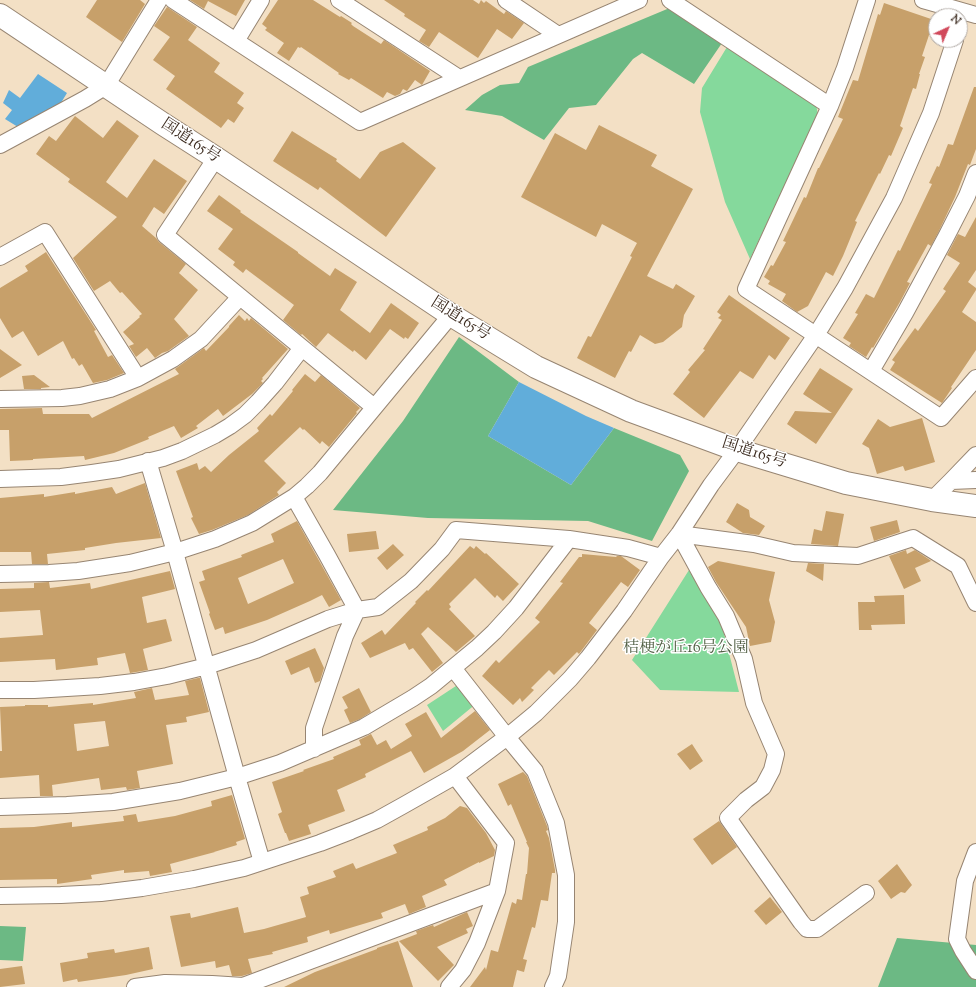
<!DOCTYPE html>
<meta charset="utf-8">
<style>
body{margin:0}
#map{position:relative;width:976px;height:987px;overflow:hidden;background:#f3e0c5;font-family:"Sorts Mill Goudy",serif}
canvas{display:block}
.north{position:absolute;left:928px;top:8px;width:40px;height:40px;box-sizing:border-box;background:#fff;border:1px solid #b1aaa5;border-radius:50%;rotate:44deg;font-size:11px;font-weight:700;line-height:16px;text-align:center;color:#3b2a1e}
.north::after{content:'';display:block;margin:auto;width:14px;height:18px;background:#d1495b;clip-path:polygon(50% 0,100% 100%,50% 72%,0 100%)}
</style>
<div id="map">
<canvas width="976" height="987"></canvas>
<div class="north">N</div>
</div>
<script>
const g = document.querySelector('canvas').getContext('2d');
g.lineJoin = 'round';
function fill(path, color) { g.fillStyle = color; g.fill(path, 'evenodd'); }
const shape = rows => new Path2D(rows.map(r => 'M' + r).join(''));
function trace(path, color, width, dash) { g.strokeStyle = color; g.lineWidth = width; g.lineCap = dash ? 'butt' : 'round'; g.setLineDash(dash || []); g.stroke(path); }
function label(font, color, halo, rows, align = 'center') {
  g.font = font + ' "Sorts Mill Goudy","Noto Serif JP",serif'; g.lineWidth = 3; g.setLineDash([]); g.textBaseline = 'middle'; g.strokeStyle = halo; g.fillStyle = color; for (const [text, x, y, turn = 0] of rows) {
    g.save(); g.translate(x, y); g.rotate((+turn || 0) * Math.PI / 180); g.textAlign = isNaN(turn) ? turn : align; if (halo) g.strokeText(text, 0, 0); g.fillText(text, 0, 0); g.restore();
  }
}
fill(shape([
 [727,47,816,104,818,115,750,259,725,202,700,112,702,88],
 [689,570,722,626,739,692,660,690,632,660],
 [459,684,477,703,443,731,427,705]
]), '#85d99c');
fill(shape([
 [672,7,722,43,694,84,642,53,633,59,596,105,569,108,544,140,502,116,465,110,482,95,500,85,519,83,528,67],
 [459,337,519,382,488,436,571,485,614,428,680,455,689,471,652,541,588,521,428,518,333,510,403,421],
 [0,926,26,927,23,961,0,960],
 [897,938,976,945,976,987,878,987]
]), '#6cb984');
fill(shape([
 [38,74,67,93,56,111,18,127,5,119,12,110,3,103,9,90,20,98],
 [519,382,586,416,614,428,571,485,488,436]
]), '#61adda');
fill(shape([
 [97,0,140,0,145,4,122,42,86,17],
 [190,0,245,0,236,16,208,1,204,9],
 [278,0,313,0,340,17,341,16,352,23,351,24,353,26,381,44,384,40,430,71,422,85,415,80,407,91,403,89,400,94,395,96,387,92,383,98,351,78,349,80,338,74,339,73,301,47,300,48,298,47,289,61,277,53,284,43,265,30,267,28,262,24],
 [384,0,473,0,479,4,481,0,484,3,486,1,504,14,506,11,524,23,512,39,497,29,478,58,439,32,429,47,419,41,426,30,404,16,405,14],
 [884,3,934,20,922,56,925,57,919,74,920,74,916,89,913,88,900,126,903,128,891,156,889,155,880,174,879,173,855,221,857,222,843,256,833,276,826,272,808,306,797,312,782,301,786,294,768,284,770,281,764,277,771,265,773,266,786,242,783,241,804,197,806,198,818,168,819,168,843,119,838,117,853,80,858,81,878,14,880,15],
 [167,7,197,27,188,40,220,63,214,72,244,93,237,103,244,108,234,123,228,119,221,128,166,89,175,76,153,60,170,37,154,26],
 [974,87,976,87,976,149,970,165,968,164,955,197,938,233,931,246,928,244,907,282,910,283,900,302,873,348,872,347,866,357,849,346,851,343,843,338,858,314,855,313,866,294,874,298,898,250,900,251,932,184,929,183,937,166,939,167,948,144,953,145],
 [75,116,103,138,117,120,139,136,106,182,127,198,154,159,187,181,164,214,154,207,142,226,156,238,159,242,186,264,179,273,198,290,174,319,189,336,168,351,162,353,155,358,147,348,136,357,129,346,134,344,123,332,140,317,139,316,142,314,122,292,120,293,110,281,94,291,73,258,117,217,68,182,70,179,36,154,49,136,56,141],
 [599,125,657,155,651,166,693,189,647,276,673,289,676,284,695,296,684,315,682,327,663,342,655,344,640,335,631,352,629,351,615,378,577,358,588,336,591,337,632,257,630,256,637,243,602,224,596,237,521,197,555,133,586,150],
 [292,131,337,159,336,161,360,179,380,152,403,142,436,168,386,237,320,187,318,190,273,161],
 [219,195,241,211,240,212,282,241,298,252,298,253,330,276,335,268,357,282,340,310,370,333,391,303,419,323,408,339,405,337,404,339,390,329,366,360,354,350,353,352,328,333,316,347,302,334,301,335,283,320,294,305,246,269,243,273,233,265,235,262,218,249,233,229,207,211],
 [976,217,976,270,968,282,976,288,976,290,962,312,976,322,976,350,951,387,952,388,942,403,890,370,895,362,892,360,915,328,918,331,946,291,943,289,960,263,947,255,958,234,965,237],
 [46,252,96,330,94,331,108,357,112,355,124,373,107,380,93,383,82,364,79,366,74,358,72,359,63,341,38,356,23,331,12,338,0,318,0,288,28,271,25,266],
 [729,295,790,338,775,360,769,355,753,379,740,371,704,418,673,394,690,372,688,370,705,350,703,349,722,320,718,318,721,315,717,312],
 [239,315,245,321,247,318,249,321,251,318,288,349,262,378,263,379,261,381,263,383,252,394,223,416,218,409,196,426,198,428,181,438,174,426,148,437,149,439,114,453,85,460,84,456,33,459,33,460,10,461,9,430,0,430,0,409,42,408,43,414,89,414,92,418,179,374,175,369,204,348,206,351,229,327,229,326],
 [0,349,22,365,0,378],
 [820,368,853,389,816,444,787,424,795,411,832,413,803,394],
 [305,374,315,382,321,375,360,408,356,412,357,413,329,447,322,441,320,444,304,429,303,430,300,427,264,461,286,483,277,492,279,495,248,515,212,530,199,534,191,518,193,517,176,471,197,463,199,470,205,466,211,472,229,455,259,431,257,428,270,414,272,416,293,391,292,390],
 [34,375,50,387,41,388,41,389,24,389,22,376],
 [922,418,935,462,905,471,903,466,877,474,869,448,862,444,878,419,890,427],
 [145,483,161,538,116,543,85,548,85,550,47,554,48,564,32,564,31,552,0,552,0,498,44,494,44,497,75,492,75,494,112,487,116,494],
 [737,503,749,510,750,517,765,526,759,535,743,533,726,522],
 [826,511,844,514,838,546,811,544,814,529,822,531],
 [897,520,900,532,874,541,870,527],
 [297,521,341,600,329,607,322,595,310,601,267,620,225,634,223,627,215,630,209,614,210,613,199,582,205,580,202,571,242,557,241,555,274,542,271,534],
 [283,559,294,583,248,604,238,578],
 [376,531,379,549,349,552,347,534],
 [393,544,404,555,387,570,377,558],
 [470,546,474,549,476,546,485,554,486,553,519,584,503,601,497,595,495,598,475,578,449,604,451,607,449,609,475,636,456,652,428,627,421,634,443,663,432,672,413,648,409,650,405,643,370,658,361,643,382,630,385,635,416,603,415,602,427,590,428,591],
 [906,550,907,554,915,550,930,560,931,561,915,568,921,581,904,589,889,556],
 [582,554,616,557,617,556,621,556,640,570,628,587,621,582,589,623,597,630,579,654,577,652,554,675,549,670,531,688,534,690,522,702,520,698,513,705,482,676,496,660,499,663,540,622,535,618,563,583,560,582,579,557,582,557],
 [718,561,775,572,769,600,775,622,771,642,750,646,746,627,716,582,708,567],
 [808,563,824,564,823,581,806,571],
 [170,571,175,589,142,597,147,623,166,619,172,641,143,649,148,670,130,673,125,653,97,658,98,665,56,670,55,659,0,662,0,638,43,635,40,610,0,612,0,589,34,588,34,583,49,582,50,588,90,583,91,589],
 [904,595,905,624,871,625,872,630,859,630,858,602,875,602,874,596],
 [315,648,324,668,320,681,315,683,309,667,291,675,285,661],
 [198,678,200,678,209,712,186,717,187,722,166,725,173,764,137,771,140,788,127,790,126,787,101,790,99,778,52,785,53,796,40,796,39,775,0,778,0,751,2,751,0,707,25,706,25,705,48,705,48,707,93,703,93,705,136,698,134,692,152,688,155,700,189,695,185,681],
 [105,721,109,746,77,751,74,724],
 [359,688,371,712,360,719,350,723,344,710,348,708,342,697],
 [475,711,490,730,463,751,424,773,411,751,365,774,366,777,337,790,345,811,308,825,311,834,289,841,286,833,285,833,278,814,282,812,272,782,304,771,303,770,334,759,333,757,361,745,359,740,371,734,377,745,386,740,391,749,412,736,405,724,426,712,441,738],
 [692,744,703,761,690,770,677,754],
 [523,772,527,776,547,826,548,830,546,831,549,838,555,870,555,873,552,873,548,901,541,900,535,928,532,927,523,959,527,960,524,972,517,970,513,987,470,987,485,967,486,970,491,950,498,952,512,902,516,904,517,899,522,900,526,874,527,874,529,848,526,842,527,842,511,804,508,806,498,784],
 [232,795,245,839,236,842,237,845,214,852,215,852,170,864,172,872,150,876,149,871,124,873,124,870,91,875,92,879,57,884,57,879,0,880,0,828,34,827,72,822,72,827,124,821,123,816,136,814,138,822,175,816,212,806,211,801],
 [460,806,467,808,486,833,495,850,494,856,479,863,479,862,444,880,447,885,422,896,426,907,409,914,405,904,381,913,383,918,330,934,329,930,307,937,308,942,272,952,273,954,248,959,252,973,242,976,232,976,229,965,216,968,215,961,181,967,170,916,190,913,191,918,238,907,244,933,264,929,306,917,300,897,309,894,307,887,336,877,333,871,353,863,356,869,397,853,393,845,428,830,427,827,445,818],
 [719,821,737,847,712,865,693,839],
 [897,864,912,885,905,893,901,892,891,899,878,881],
 [770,897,782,912,766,925,754,911],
 [467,912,473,926,466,929,468,933,437,947,454,965,438,981,399,941,417,934,416,931,433,925,434,927],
 [398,941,413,987,284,987,315,972,377,949,377,948],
 [149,947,153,969,126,975,78,982,77,979,63,982,60,963,88,958,87,953,114,949,115,953],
 [22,966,25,984,0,987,0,969]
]), '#c7a06a');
const minor = shape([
 [173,0,360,122,639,0],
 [339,0,459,78],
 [506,0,558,35],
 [670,0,830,106],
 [867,0,845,68,830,106,746,289,941,418,976,378],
 [923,0,976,15],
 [236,41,261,0],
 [0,145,85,99,106,86,159,0],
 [216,158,165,235,374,407],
 [0,257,45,232,138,378],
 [871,371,905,313,946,237,967,196,976,173],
 [0,399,62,398,80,396,110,389,138,378,173,359,201,339,240,297],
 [148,461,175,552,237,777,262,862],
 [0,479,61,477,92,473,119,469,163,458,182,451,215,435,230,426,245,415,258,402,275,383,302,348],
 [951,481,976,480],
 [294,497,327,555,357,610],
 [932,500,951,481,976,455],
 [679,534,708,587,726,616,744,659,754,703,776,754,772,770,763,787,746,800,728,818,801,922,807,929,817,929,866,893],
 [679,534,754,544,793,553,858,556,913,538,958,566,976,603],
 [0,574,49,573,78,571,130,563,175,552,215,539,252,523,294,497,307,486,320,473,451,315],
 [453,668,507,737,535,771,556,823,566,875,566,922,558,976,553,987],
 [0,690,34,690,100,686,134,682,167,676,207,666,256,650,328,619,357,610,378,607,411,581,442,549,456,530,569,539,628,548,661,557],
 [314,749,314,728,345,636,357,610],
 [0,807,67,805,113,802,180,791,237,777,280,763,364,727,413,698,431,686,477,648,494,632,516,608,569,539],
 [976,852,965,881,957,939,963,951,976,971],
 [0,896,61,895,101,893,142,888,194,879,244,868,320,843,351,831,377,820,404,805,455,776,507,737,536,713,570,679,588,658,624,611,661,557,679,534,711,485,737,450,816,335,845,288,894,198,931,113,955,40],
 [135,987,165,983,212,984,243,986,497,891],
 [449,987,463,970,477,943,497,891,506,843,455,776]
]);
const highway = shape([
 [0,15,163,124,216,158,451,315,536,367,631,411,737,450,846,483,932,500,976,506]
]);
trace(minor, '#978572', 18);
trace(highway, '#978572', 24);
trace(minor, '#fff', 16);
trace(highway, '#fff', 22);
label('16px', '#3b2a1e', '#fff', [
 ["国道165号",190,142,33],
 ["国道165号",460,320,32],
 ["国道165号",754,454,18]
]);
label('16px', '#515f44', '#fff', [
 ["桔梗が丘16号公園",686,649]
]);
</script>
